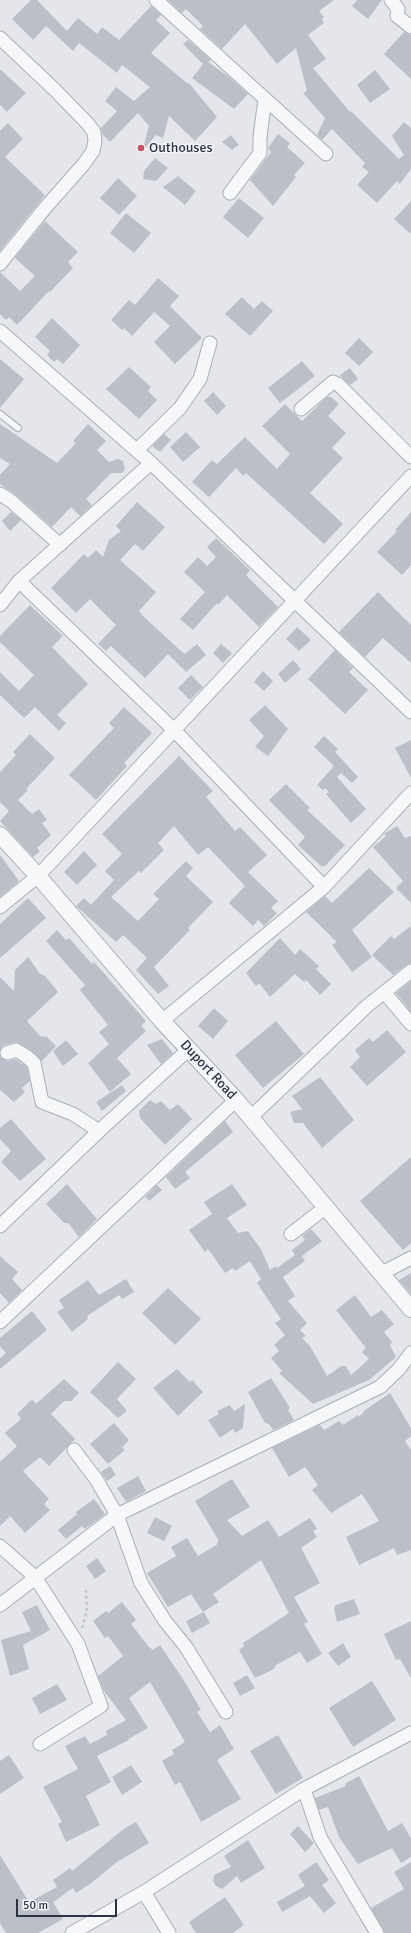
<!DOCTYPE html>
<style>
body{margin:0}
#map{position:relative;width:411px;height:1933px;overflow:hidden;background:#e4e6eb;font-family:Signika,sans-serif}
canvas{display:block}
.scale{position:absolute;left:16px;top:1899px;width:101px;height:18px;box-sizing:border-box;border:2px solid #2c3443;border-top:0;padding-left:5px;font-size:12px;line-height:14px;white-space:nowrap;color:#2c3443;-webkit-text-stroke:3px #f3f5f8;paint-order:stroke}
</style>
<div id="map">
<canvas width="411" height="1933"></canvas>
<div class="scale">50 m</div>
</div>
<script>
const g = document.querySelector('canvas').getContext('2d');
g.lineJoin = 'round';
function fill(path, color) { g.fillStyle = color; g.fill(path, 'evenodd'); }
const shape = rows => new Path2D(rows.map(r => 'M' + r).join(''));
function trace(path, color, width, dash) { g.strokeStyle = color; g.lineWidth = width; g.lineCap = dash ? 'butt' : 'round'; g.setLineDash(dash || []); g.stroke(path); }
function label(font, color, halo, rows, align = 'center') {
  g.font = font + ' Signika,sans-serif'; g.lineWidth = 3; g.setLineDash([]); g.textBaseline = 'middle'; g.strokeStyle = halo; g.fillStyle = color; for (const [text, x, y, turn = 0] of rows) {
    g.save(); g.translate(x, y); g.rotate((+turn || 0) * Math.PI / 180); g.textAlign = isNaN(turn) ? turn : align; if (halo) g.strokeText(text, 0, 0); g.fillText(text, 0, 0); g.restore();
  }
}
fill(shape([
 [31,0,37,0,67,31,78,18,97,34,102,27,119,40,151,6,161,15,156,20,170,33,151,53,188,84,189,83,217,117,195,141,169,116,163,138,156,135,142,152,149,126,138,113,110,142,102,134,101,128,117,111,105,101,116,87,134,101,150,87,122,65,117,73,79,43,73,51,46,26,33,40,12,19],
 [168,0,334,0,319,11,324,17,322,19,324,23,308,35,326,59,313,68,350,112,351,111,399,159,404,155,392,136,404,122,411,128,411,169,400,184,397,181,377,203,357,185,369,172,362,167,365,163,332,129,322,140,317,135,325,118,303,93,307,91,296,48,277,64,245,24,222,49,200,29,203,26,186,9,182,13],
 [357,0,382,0,368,19,352,6],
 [404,32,411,35,411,79,384,54],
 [188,40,211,60,208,62,229,77,248,94,234,109,192,78,203,64,183,44],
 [0,69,26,93,7,112,0,105],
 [375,70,390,89,370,103,357,85],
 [8,123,23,139,5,157,45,195,0,251,0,131],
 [278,134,290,143,287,147,305,163,294,175,296,177,273,206,250,180,271,152,268,148],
 [231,135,239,145,232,150,222,142],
 [155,158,168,168,156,181,143,179,144,171],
 [178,176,196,191,185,205,163,187],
 [118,178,137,196,119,215,100,198],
 [239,198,264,218,248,238,223,217],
 [411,201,411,234,394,219],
 [126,213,151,233,134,253,110,233],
 [45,221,78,252,68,262,73,268,50,292,49,291,17,325,9,317,6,320,0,314,0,272,20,291,35,276,15,258],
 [158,278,179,296,170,306,202,338,175,364,154,342,170,326,154,312,132,336,124,328,122,330,111,320,129,300,135,305],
 [242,297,254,309,262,301,273,311,250,336,225,314],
 [52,318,80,345,63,364,57,359,54,362,47,355,50,351,35,337],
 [359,338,373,352,359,366,345,353],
 [0,359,24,379,0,408],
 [302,361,315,376,280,403,268,388],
 [129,367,151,387,148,391,157,400,139,419,106,389],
 [350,368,358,379,350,385,340,375],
 [213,392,226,406,217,415,204,401],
 [327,397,331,397,339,404,328,416,346,433,332,448,343,458,310,493,343,524,324,544,246,473,243,476,236,468,209,497,192,482,212,460,217,464,245,437,277,469,290,454,262,426,285,404,302,421],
 [0,424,57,463,76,443,73,441,88,424,106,441,97,450,109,462,118,459,123,461,125,469,122,473,111,473,86,499,92,505,80,516,71,507,52,527,16,495,0,484,0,475,10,464,0,458],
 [186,432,200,447,183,462,170,447],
 [164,434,171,440,160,452,152,446],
 [137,502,165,527,143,551,135,544,120,560,156,592,139,611,143,616,181,651,185,654,197,644,206,655,186,672,168,654,145,678,111,646,106,651,98,644,116,625,90,599,76,613,51,588,84,554,88,558,96,550,103,557,109,540,121,531,116,526],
 [11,512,21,520,10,531,2,521],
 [411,512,411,565,402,575,377,552,397,531,395,530],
 [216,538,250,570,246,575,278,607,259,627,227,595,218,605,217,603,193,630,180,619,205,592,184,572,198,557,207,566,216,557,207,547],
 [378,592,411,625,411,663,383,638,365,657,339,632],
 [30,605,63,636,52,647,88,684,57,715,66,723,59,731,35,707,24,718,0,695,0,672,19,691,34,675,0,642,0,636],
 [297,627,311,640,299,651,286,639],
 [221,644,232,653,223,663,213,653],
 [335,650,353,668,349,672,368,690,345,714,308,679],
 [293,660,301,669,285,683,278,674],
 [263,671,273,681,264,691,254,682],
 [191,675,203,687,190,700,178,688],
 [265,705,288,729,268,756,255,747,264,736,249,720],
 [124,707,152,733,124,763,127,766,96,800,69,775,114,728,109,723],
 [30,734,55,758,26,789,28,790,18,800,32,814,39,809,47,820,42,823,51,835,37,848,40,851,33,857,0,821,9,811,0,802,0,772,16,755,13,752],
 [324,736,338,749,335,752,358,777,352,783,341,773,337,777,366,809,351,823,326,794,329,792,325,788,323,790,317,785,334,766,314,747],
 [411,740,411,778,395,748],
 [179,756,213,791,206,797,235,831,240,827,267,855,248,872,278,901,271,908,277,913,264,926,258,920,253,926,229,903,245,886,208,847,198,855,174,826,158,843,164,850,141,873,139,871,111,897,138,921,159,899,153,894,186,861,193,868,186,876,213,902,188,928,190,930,154,967,169,986,158,994,136,970,147,958,123,935,116,942,76,906,84,898,91,905,114,880,105,871,122,854,102,834],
 [286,784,310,808,307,810,345,845,325,866,321,866,298,845,305,837,269,800],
 [397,826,405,838,411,836,411,903,396,888,403,881,373,847,386,836,384,834],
 [84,851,97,865,77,885,64,872],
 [0,855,19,881,0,897],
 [369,868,394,892,352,930,372,957,352,972,332,945,337,942,306,912,325,896,332,903],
 [28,898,46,918,0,958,0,924],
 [411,926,411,963,406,965,393,975,372,955,391,936,394,939],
 [57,930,66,940,69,938,92,964,94,962,146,1021,141,1026,146,1031,117,1058,131,1074,110,1092,88,1063,109,1044,99,1032,108,1025,80,990,85,985,46,941],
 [280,938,295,955,300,949,319,966,316,969,331,984,320,995,306,980,304,982,295,974,270,997,259,983,256,986,246,973],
 [28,957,40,974,45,976,58,992,27,1021,40,1036,47,1037,56,1046,42,1061,31,1050,17,1042,4,1045,0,1050,0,977,14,991,15,970],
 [411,981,411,1012,396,993],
 [214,1008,228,1021,213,1039,198,1026],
 [276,1021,304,1054,263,1088,235,1055],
 [387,1030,406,1052,367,1086,350,1067,360,1057,355,1050,369,1038,373,1042],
 [162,1039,173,1053,161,1064,147,1045],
 [66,1040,78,1054,63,1066,53,1051],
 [0,1057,6,1061,15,1059,27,1067,30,1081,22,1088,25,1092,14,1102,0,1090],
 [320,1077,354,1120,322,1148,303,1123,294,1123,290,1112,302,1109,292,1096],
 [122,1085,126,1091,102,1111,96,1102],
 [150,1100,156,1104,161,1101,170,1110,178,1104,192,1119,165,1145,140,1118,139,1111],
 [11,1119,46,1159,20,1181,1,1162,11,1151,0,1139,0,1128],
 [225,1121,233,1132,185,1172,190,1178,175,1189,166,1177],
 [411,1157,411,1243,403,1250,360,1201],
 [67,1184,97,1219,79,1237,68,1223,64,1223,46,1204],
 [232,1184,247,1205,227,1218,238,1233,248,1231,262,1251,270,1270,276,1266,277,1268,295,1255,292,1250,305,1240,302,1236,311,1229,322,1241,302,1256,305,1261,283,1277,295,1296,288,1301,307,1323,300,1330,306,1336,302,1338,310,1346,327,1376,341,1366,346,1366,351,1375,369,1359,362,1352,366,1348,336,1310,355,1295,371,1317,382,1310,394,1324,384,1332,392,1342,390,1345,396,1357,369,1380,313,1404,279,1373,282,1371,271,1358,279,1351,274,1345,285,1335,275,1323,281,1319,257,1283,261,1279,250,1261,235,1271,233,1268,225,1273,208,1249,205,1252,189,1230,212,1214,204,1202],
 [157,1185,162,1190,149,1201,145,1197],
 [0,1256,18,1272,12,1279,22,1290,9,1303,0,1293],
 [411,1273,411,1294,399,1280],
 [126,1279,134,1292,122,1299,119,1295,87,1316,88,1319,72,1332,57,1312,64,1308,59,1300,88,1280,99,1295],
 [168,1288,201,1319,175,1345,142,1313],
 [32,1311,47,1330,0,1369,0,1358,6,1353,0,1346,0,1338],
 [118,1362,136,1379,117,1399,127,1411,118,1418,90,1392],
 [177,1369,190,1382,192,1380,203,1392,178,1416,153,1388],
 [271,1378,290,1408,288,1410,294,1420,273,1430,269,1424,265,1423,248,1392],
 [64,1379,79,1393,71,1401,64,1401,51,1414,75,1439,49,1466,40,1457,23,1471,49,1499,44,1504,50,1510,25,1533,10,1516,0,1526,0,1462,17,1446,5,1433,21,1419,17,1414,30,1401,33,1400,36,1404],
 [390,1393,411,1428,411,1436,405,1441,411,1450,411,1550,397,1555,394,1548,359,1565,346,1537,379,1521,362,1494,331,1513,312,1490,318,1485,305,1467,289,1477,272,1448,320,1425,324,1430,339,1421,343,1425,358,1415,359,1417,365,1410],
 [245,1404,243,1428,235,1433,233,1429,220,1438,208,1420,219,1414,217,1411,230,1405,234,1411],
 [114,1423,129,1440,122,1448,125,1450,108,1464,90,1444],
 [110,1466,116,1475,107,1481,101,1472],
 [138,1476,146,1491,126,1502,117,1488],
 [232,1479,250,1507,227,1520,242,1536,268,1520,279,1537,310,1518,317,1529,313,1531,317,1537,301,1548,320,1583,294,1597,308,1622,304,1624,322,1654,307,1663,300,1652,276,1665,274,1669,255,1678,239,1650,244,1646,243,1643,289,1613,261,1560,213,1594,219,1602,203,1612,191,1594,168,1607,147,1573,176,1556,171,1547,187,1538,198,1556,218,1544,217,1542,219,1541,195,1501],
 [94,1499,105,1514,85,1529,82,1526,66,1539,58,1530,77,1514,76,1512],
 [155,1517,172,1526,164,1541,147,1533],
 [97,1558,106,1571,95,1579,86,1566],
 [354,1599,360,1614,337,1622,334,1608,336,1605],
 [122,1602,136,1620,131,1624,149,1647,153,1650,160,1645,183,1679,201,1710,197,1712,210,1732,220,1725,234,1749,217,1760,241,1799,201,1822,180,1782,175,1785,162,1761,174,1754,172,1750,185,1742,150,1682,129,1698,148,1728,128,1739,129,1740,97,1756,111,1782,86,1796,100,1825,66,1842,58,1824,62,1822,43,1787,78,1769,65,1746,85,1736,90,1744,107,1735,106,1731,126,1720,104,1691,98,1676,123,1656,108,1636,105,1638,93,1621,106,1611,108,1613],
 [37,1605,50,1630,23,1645,29,1669,10,1676,1,1640,31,1631,22,1612],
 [204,1612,210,1623,192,1633,186,1621],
 [411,1621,411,1678,400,1659,396,1660,384,1634],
 [343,1643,351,1657,338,1666,328,1653],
 [247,1675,255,1688,240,1696,233,1683],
 [372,1681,396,1720,353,1747,329,1708],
 [57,1684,67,1700,40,1714,32,1698],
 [278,1735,303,1778,276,1794,250,1751],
 [9,1755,24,1778,0,1794,0,1761],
 [131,1765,142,1782,122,1795,112,1777],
 [359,1776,388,1831,402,1823,411,1838,411,1857,401,1863,392,1848,358,1864,339,1837,328,1807,319,1810,315,1798,346,1786,345,1784],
 [136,1822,149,1843,117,1862,90,1884,76,1893,73,1888,53,1902,63,1919,38,1933,6,1933,0,1923,0,1855,29,1902,57,1887,53,1880,70,1868,72,1871,125,1828],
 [298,1826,314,1843,305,1852,290,1834],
 [248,1840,265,1868,241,1883,237,1876,222,1889,216,1886,213,1881,214,1875,231,1867,224,1856],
 [316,1862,329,1880,322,1885,336,1903,324,1913,310,1896,282,1912,277,1902,305,1886,298,1875],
 [411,1862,411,1933,385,1933,371,1908,404,1889,394,1872],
 [225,1897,244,1925,233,1933,196,1933,189,1922]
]), '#bbbfc8');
const service = shape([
 [0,414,18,428]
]);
const minor = shape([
 [156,0,326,154],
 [391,0,398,9,397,16,411,27],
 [0,38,55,90,88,124,94,132,95,141,93,151,83,165,45,208,0,264],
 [230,193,260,153,260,137,265,99],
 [0,331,151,463],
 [301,409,333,382,338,384,411,457],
 [137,450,180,408,200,379,210,343],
 [0,494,11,501,60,545],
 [19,581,174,730,324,887],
 [0,605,19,581,151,463,411,712],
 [0,907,38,876,411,476],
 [384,992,411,1024],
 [162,1021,324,887,411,793],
 [7,1053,16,1050,26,1056,34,1063,42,1102,73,1114,99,1131],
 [250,1118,367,1006,411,971],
 [0,1226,99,1131,189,1049],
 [291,1234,326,1207],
 [382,1273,411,1258],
 [0,1322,236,1100],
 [74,1450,96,1479,117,1515,141,1583,165,1621,186,1647,226,1712],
 [0,1546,35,1577,78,1644,101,1706,40,1744],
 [0,1605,117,1515,380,1387,399,1369,411,1353],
 [304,1789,320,1837,377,1933],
 [144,1892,169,1933],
 [72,1933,144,1892,304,1789,411,1733]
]);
const tertiary = shape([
 [0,835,38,876,162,1021,236,1100,411,1309]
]);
trace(service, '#a9adb5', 8);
trace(minor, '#a9adb5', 15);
trace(tertiary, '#a9adb5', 18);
trace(shape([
 [82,1628,87,1611,86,1590]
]), '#c1c4ca', 2.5, [3, 3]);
trace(service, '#f6f7f9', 6);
trace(minor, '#f6f7f9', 13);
trace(tertiary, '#f6f7f9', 16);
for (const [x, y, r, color] of [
 [141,148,4,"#c94f5f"]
]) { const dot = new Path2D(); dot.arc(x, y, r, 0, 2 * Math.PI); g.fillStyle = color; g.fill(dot); trace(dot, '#f3f5f8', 1.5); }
label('14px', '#2c3443', '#f3f5f8', [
 ["Outhouses",149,148]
], 'left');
label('14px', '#2c3443', '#f3f5f8', [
 ["Duport Road",208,1070,47]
]);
</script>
